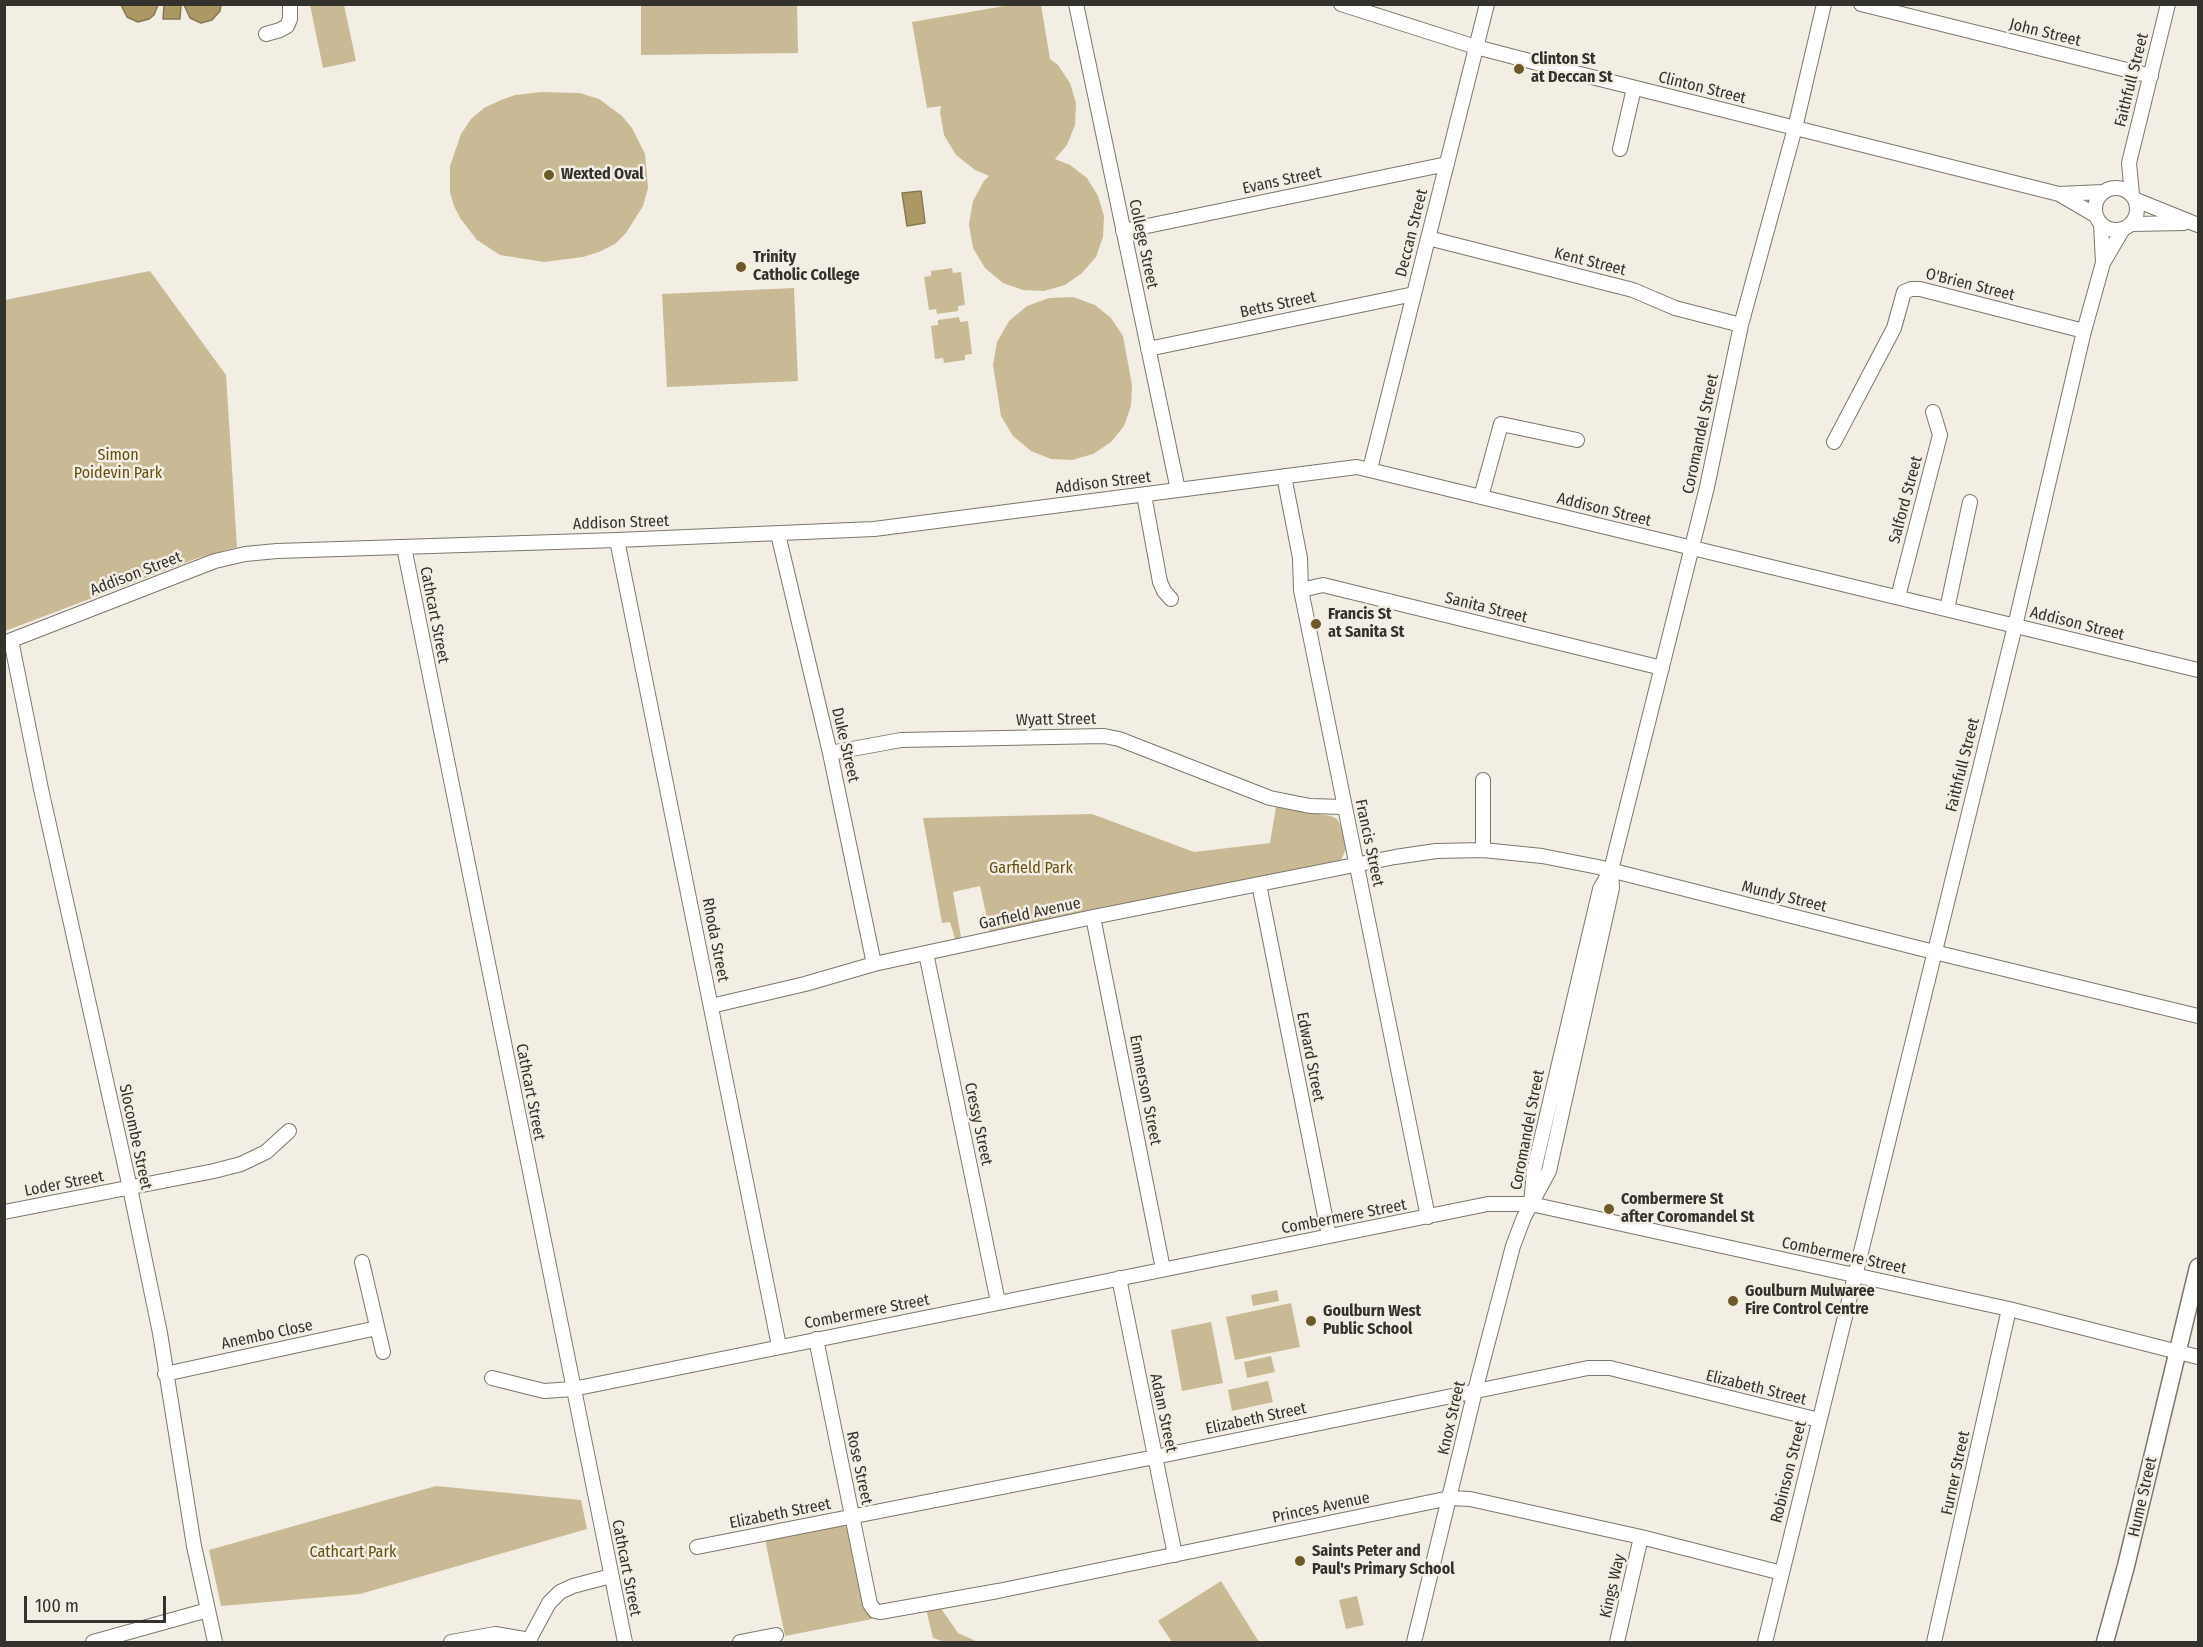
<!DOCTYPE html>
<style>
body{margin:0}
#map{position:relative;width:2203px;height:1647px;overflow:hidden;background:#f3eee3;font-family:"Fira Sans Condensed",sans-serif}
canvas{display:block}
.frame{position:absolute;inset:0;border:6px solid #33322d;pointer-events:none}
.scale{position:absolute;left:24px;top:1596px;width:142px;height:27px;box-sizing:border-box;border:3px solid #33322d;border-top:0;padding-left:8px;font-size:18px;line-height:21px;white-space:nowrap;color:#33322d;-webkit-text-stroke:4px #f3eee3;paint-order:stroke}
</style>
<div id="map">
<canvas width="2203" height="1647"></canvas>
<div class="frame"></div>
<div class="scale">100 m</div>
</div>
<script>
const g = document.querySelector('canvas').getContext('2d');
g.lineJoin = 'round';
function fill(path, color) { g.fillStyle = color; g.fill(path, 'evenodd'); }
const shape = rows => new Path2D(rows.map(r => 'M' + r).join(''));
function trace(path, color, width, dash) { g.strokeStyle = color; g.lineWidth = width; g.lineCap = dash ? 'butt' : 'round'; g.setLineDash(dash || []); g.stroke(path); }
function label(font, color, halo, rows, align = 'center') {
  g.font = font + ' "Fira Sans Condensed",sans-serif'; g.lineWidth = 5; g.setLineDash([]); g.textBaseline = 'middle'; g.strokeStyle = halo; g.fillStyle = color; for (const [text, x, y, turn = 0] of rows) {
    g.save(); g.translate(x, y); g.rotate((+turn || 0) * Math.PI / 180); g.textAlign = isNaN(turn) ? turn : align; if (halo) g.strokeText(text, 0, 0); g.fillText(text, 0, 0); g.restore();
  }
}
fill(shape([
 [310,5,344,5,356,61,323,68],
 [641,5,797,5,798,53,641,55],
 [1010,5,1041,5,1050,59,1058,65,1070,83,1076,103,1075,125,1067,145,1055,159,1070,165,1087,178,1098,196,1104,216,1103,237,1096,257,1082,273,1065,285,1044,291,1023,290,1003,283,985,268,973,248,969,224,973,201,984,181,989,176,975,170,956,155,944,135,940,112,941,106,927,108,912,22],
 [541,92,580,93,599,99,622,116,632,128,645,154,648,188,643,206,626,233,615,244,599,252,583,257,544,262,500,255,477,240,460,218,454,206,450,192,450,166,461,134,471,119,484,108,501,100,515,95],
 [952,268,953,273,961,272,965,305,958,306,958,311,937,314,936,309,929,310,924,277,931,276,931,271],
 [150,271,226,375,237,547,198,558,5,631,5,300],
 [794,288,798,381,667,387,662,294],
 [1073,297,1095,305,1111,318,1123,336,1132,385,1131,406,1124,426,1111,442,1093,454,1072,460,1051,459,1031,451,1013,436,1001,416,993,365,997,342,1009,321,1027,306,1049,298],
 [959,317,960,322,968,321,972,354,965,355,965,360,944,363,943,358,935,359,931,326,938,325,938,320],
 [1276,807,1331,816,1337,819,1341,826,1346,849,1341,860,990,932,980,886,953,892,961,937,955,939,950,922,942,923,923,818,1092,814,1194,852,1270,843],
 [1277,1290,1279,1301,1253,1306,1251,1295],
 [1291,1303,1300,1347,1235,1360,1226,1317],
 [1211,1322,1223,1383,1182,1391,1171,1330],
 [1271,1356,1275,1372,1247,1378,1244,1362],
 [1268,1381,1273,1402,1232,1411,1228,1390],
 [436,1486,581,1500,587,1529,360,1594,221,1606,209,1550],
 [840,1524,849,1528,866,1609,872,1619,785,1636,765,1539],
 [1221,1581,1259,1642,1172,1642,1158,1621],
 [1357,1596,1364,1625,1346,1629,1339,1600],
 [940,1607,958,1633,978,1642,945,1642,933,1638,926,1609]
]), '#c9ba95');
const water = shape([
 [121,5,121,4,158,5,154,15,149,19,138,22,127,17,121,5],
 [164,5,181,5,180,19,163,19,164,5],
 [184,5,221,4,221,5,220,11,212,20,201,23,190,18,184,5],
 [921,191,925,223,907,226,902,193,921,191]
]);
fill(water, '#ac9865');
trace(water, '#887954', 1.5);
const minor = shape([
 [1076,4,1178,490],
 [1341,4,1476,47,1564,70,2059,194,2103,192],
 [1861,4,2151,76],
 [266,34,280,30,287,26,290,19,290,4],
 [1620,149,1634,88],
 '2095 209a21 21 0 1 1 42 0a21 21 0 1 1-42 0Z',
 [2059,194,2095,215],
 [2132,195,2129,163,2168,4],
 [2136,200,2198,225],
 [2101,224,2103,263],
 [2131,224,2184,223],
 [1123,231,1447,164],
 [1428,238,1633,290,1675,308,1741,325],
 [1148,349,1414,294],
 [1834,442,1894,328,1904,292,1911,289,1920,289,2084,331],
 [1370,469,1487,4],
 [1284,476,1300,558,1301,590,1428,1217],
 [1144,495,1160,582,1164,591,1171,599],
 [1481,497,1501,424,1577,440],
 [778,534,830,753,874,964],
 [617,540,779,1346],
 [404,547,625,1642],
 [1301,590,1323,585,1662,668],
 [1898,597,1940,435,1933,412],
 [1947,609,1970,502],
 [11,640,41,789,130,1188,160,1333,194,1546,215,1642],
 [4,643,184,573,215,561,245,554,277,551,617,540,874,529,1357,467,2198,670],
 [830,753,901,740,1104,736,1119,739,1270,798,1310,806,1344,807],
 [1483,850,1483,780],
 [1259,884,1329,1236],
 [1093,917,1163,1269],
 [926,953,998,1302],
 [711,1006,805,984,874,964,1093,917,1395,857,1436,851,1483,850,1542,856,1598,867,1934,952,2198,1016],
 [1531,1204,1534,1170,1600,889,1611,870,1707,487,1741,325,1795,128,1824,4],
 [4,1212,214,1171,241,1164,266,1152,289,1131],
 [362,1262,383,1352],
 [1119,1278,1175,1555],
 [816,1339,870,1604,875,1611,880,1612,998,1591,1450,1498,1470,1499,1641,1537,1782,1573],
 [165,1374,377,1328],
 [492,1378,544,1391,573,1389,1488,1204,1531,1204,2009,1309,2198,1357],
 [697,1547,1155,1457,1588,1368,1610,1368,1819,1420],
 [93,1642,208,1610],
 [451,1642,495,1634,530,1640],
 [528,1642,549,1603,560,1592,573,1586,611,1576],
 [740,1642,776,1635],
 [1414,1642,1475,1391,1513,1246,1524,1217,1549,1171,1612,888,1611,870],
 [1617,1642,1641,1537],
 [1765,1642,2015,626,2084,331,2103,263,2123,229],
 [1934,1642,2009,1309]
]);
const major = shape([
 [2105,1642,2126,1566,2198,1267]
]);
trace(minor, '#7b776c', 16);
trace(major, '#7b776c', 19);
trace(minor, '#fff', 14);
trace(major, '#fff', 16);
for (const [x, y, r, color] of [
 [1519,69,6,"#6c5927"],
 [549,175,6,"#6c5927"],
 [741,267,6,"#6c5927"],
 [1316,624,6,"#6c5927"],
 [1609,1209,6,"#6c5927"],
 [1733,1301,6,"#6c5927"],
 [1311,1321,6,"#6c5927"],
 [1300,1561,6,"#6c5927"]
]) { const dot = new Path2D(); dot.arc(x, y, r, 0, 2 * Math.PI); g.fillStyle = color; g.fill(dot); trace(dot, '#f3eee3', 2); }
label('16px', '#33322d', '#f3eee3', [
 ["John Street",2045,33,14],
 ["Faithfull Street",2132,80,-76],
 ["Clinton Street",1702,88,14],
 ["Evans Street",1282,181,-12],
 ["Deccan Street",1412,233,-76],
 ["College Street",1143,244,78],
 ["Kent Street",1590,262,14],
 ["O'Brien Street",1970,285,14],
 ["Betts Street",1278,305,-12],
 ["Coromandel Street",1701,434,-78],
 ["Addison Street",1103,483,-7],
 ["Salford Street",1906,500,-75],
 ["Addison Street",1604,510,14],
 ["Addison Street",621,523,-2],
 ["Addison Street",136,574,-21],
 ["Sanita Street",1486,608,14],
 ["Cathcart Street",434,615,79],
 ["Addison Street",2077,624,14],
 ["Wyatt Street",1056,720,-1],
 ["Duke Street",845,745,77],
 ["Faithfull Street",1963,765,-76],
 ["Francis Street",1369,843,78],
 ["Mundy Street",1784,897,14],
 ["Garfield Avenue",1030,914,-12],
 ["Rhoda Street",715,940,79],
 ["Edward Street",1310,1057,79],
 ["Emmerson Street",1145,1090,79],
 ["Cathcart Street",530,1092,79],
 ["Cressy Street",978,1124,78],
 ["Coromandel Street",1528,1130,-79],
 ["Slocombe Street",135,1137,78],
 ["Loder Street",64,1184,-11],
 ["Combermere Street",1344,1217,-11],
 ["Combermere Street",1844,1256,12],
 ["Combermere Street",867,1312,-11],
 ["Anembo Close",267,1335,-12],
 ["Elizabeth Street",1756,1388,14],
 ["Adam Street",1163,1413,78],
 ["Knox Street",1452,1418,-77],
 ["Elizabeth Street",1256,1419,-12],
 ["Rose Street",859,1468,78],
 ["Robinson Street",1789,1472,-76],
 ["Furner Street",1956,1473,-78],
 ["Hume Street",2143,1497,-77],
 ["Princes Avenue",1321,1508,-12],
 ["Elizabeth Street",780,1514,-11],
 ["Cathcart Street",626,1568,79],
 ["Kings Way",1613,1586,-77]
]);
label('bold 16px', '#33322d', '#f3eee3', [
 ["Clinton St",1531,60],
 ["at Deccan St",1531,78],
 ["Wexted Oval",561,175],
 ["Trinity",753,258],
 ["Catholic College",753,276],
 ["Francis St",1328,615],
 ["at Sanita St",1328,633],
 ["Combermere St",1621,1200],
 ["after Coromandel St",1621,1218],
 ["Goulburn Mulwaree",1745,1292],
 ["Fire Control Centre",1745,1310],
 ["Goulburn West",1323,1312],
 ["Public School",1323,1330],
 ["Saints Peter and",1312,1552],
 ["Paul's Primary School",1312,1570]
], 'left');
label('16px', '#665112', '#f3eee3', [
 ["Simon",118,456],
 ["Poidevin Park",118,474],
 ["Garfield Park",1031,869],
 ["Cathcart Park",353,1553]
]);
</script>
